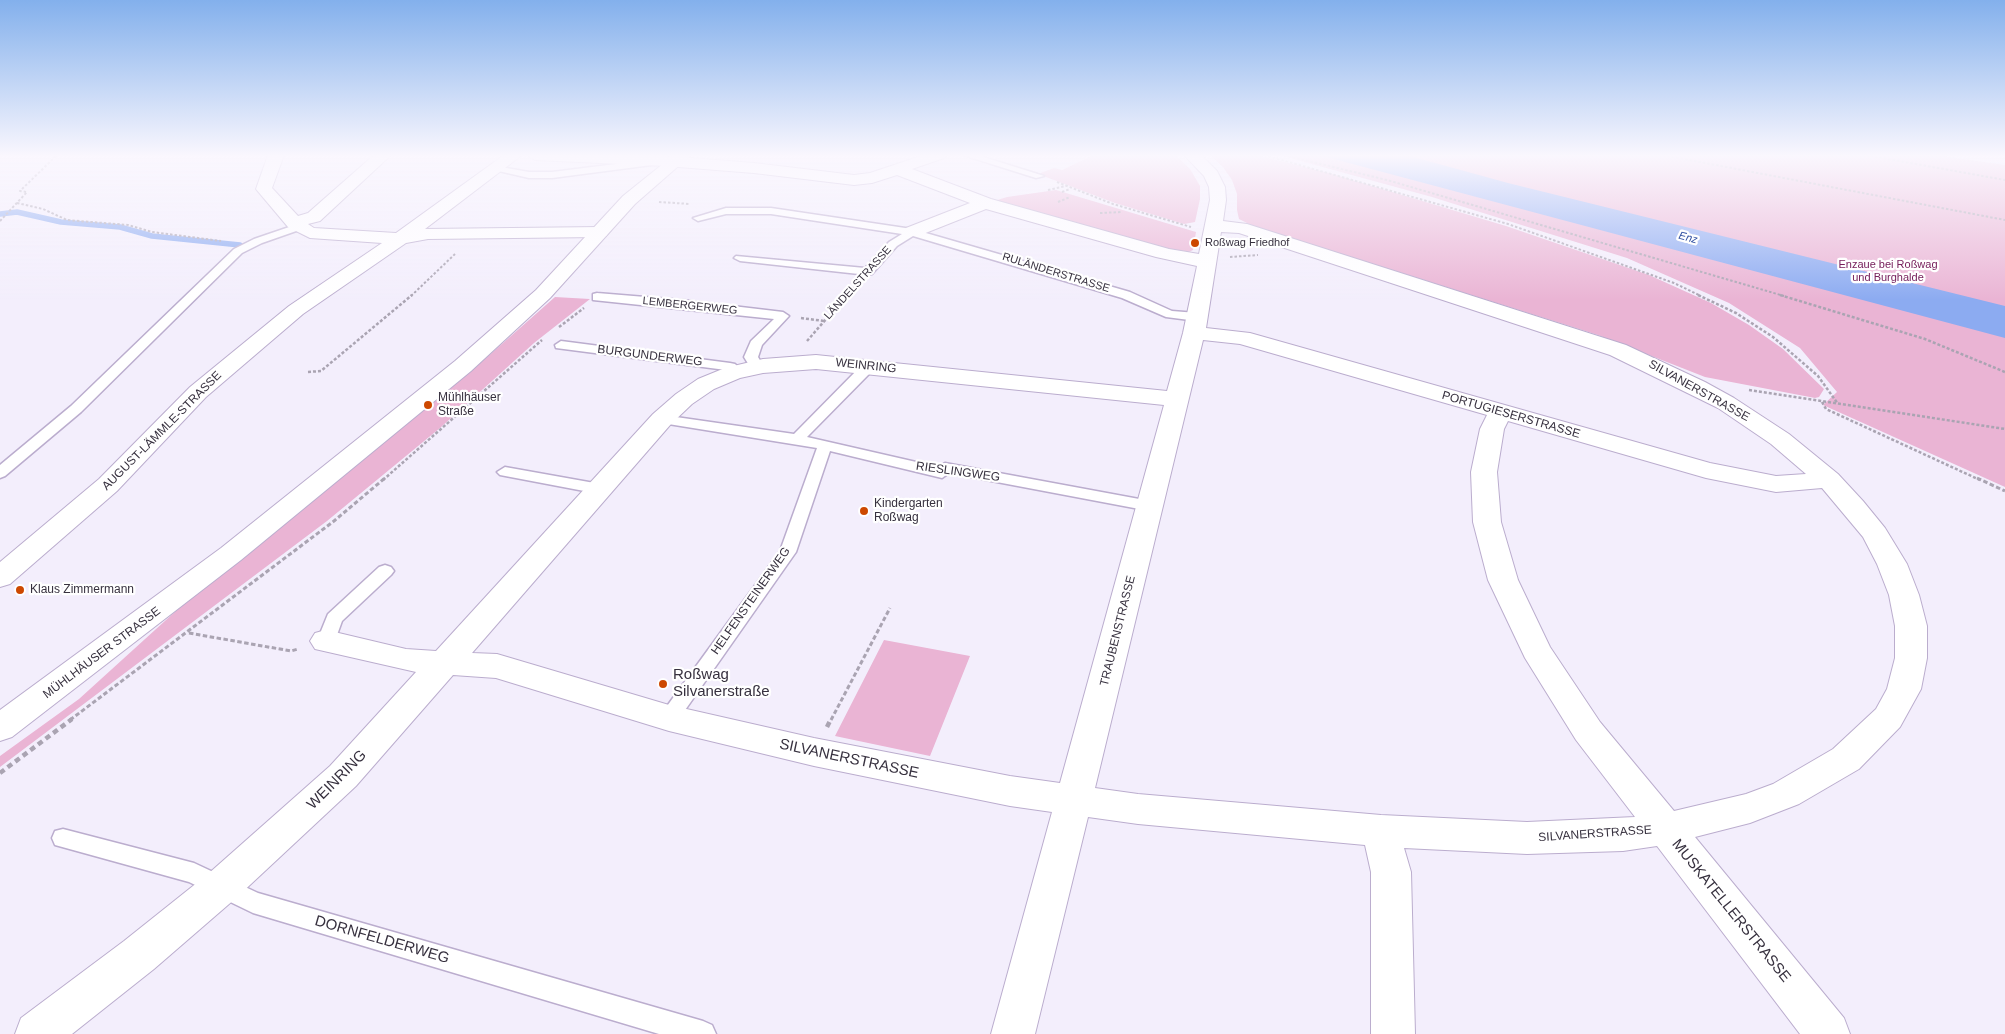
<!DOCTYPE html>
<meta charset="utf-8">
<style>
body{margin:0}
canvas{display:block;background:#f3eefc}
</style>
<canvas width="2005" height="1034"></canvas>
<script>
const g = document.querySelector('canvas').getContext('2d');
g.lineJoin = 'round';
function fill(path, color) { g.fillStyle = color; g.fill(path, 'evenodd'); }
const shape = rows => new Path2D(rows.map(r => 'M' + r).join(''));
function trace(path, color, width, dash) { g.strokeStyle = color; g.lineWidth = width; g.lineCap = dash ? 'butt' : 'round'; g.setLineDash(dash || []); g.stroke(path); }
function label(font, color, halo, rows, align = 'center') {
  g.font = font + ' Arial,sans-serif'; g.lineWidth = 4.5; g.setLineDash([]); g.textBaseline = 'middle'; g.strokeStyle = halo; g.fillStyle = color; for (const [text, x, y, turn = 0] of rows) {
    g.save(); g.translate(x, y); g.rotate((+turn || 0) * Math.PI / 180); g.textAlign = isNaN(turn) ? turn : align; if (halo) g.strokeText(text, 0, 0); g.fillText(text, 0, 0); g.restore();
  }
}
fill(shape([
 [1093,155,1175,155,1190,169,1200,186,1200,199,1195,222,1184,224,1115,203,1038,174,1054,168,1062,170],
 [1210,155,1257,155,1332,174,1506,226,1649,275,1711,303,1749,325,1783,349,1824,389,1819,397,1815,398,1705,377,1598,335,1253,226,1239,219,1237,210,1237,194,1232,180,1223,167],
 [1279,155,1936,155,2005,165,2005,487,1823,405,1837,392,1800,348,1729,303,1627,258,1432,197],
 [1056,190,1196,232,1193,250,1185,254,991,202,1007,197],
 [555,297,590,299,534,343,440,428,327,521,0,767,0,756,79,699,177,610,477,366],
 [884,640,970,656,930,756,835,736]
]), '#eab4d4');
fill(shape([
 [1319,155,1406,155,1508,183,2005,306,2005,338]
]), '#8cabf1');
trace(shape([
 [0,214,17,212,61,222,120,227,152,236,240,245]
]), '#8cabf1', 5.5);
const lane = shape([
 [963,155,977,155,1044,176,1036,178,963,155],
 [664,158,667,159,667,163,552,178,529,178,490,169,495,166,529,172,552,172,664,158],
 [726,208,771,208,912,229,1130,292,1172,311,1197,313,1203,317,1197,321,1166,317,1122,298,913,236,897,246,872,274,868,275,740,261,734,258,736,256,865,268,889,242,902,234,771,214,726,214,698,221,693,218,726,208],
 [298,224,302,225,302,229,262,243,242,253,81,412,5,476,0,478,0,465,71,406,234,249,254,239,298,224],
 [597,293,682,300,783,312,789,316,762,345,758,357,764,367,757,371,752,370,744,357,751,341,774,319,593,300,593,294,597,293],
 [561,341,730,363,735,364,743,372,736,376,726,370,556,348,555,345,561,341],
 [868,363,875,367,873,370,807,437,938,467,945,463,1150,501,1158,506,1150,511,949,473,942,478,830,451,796,552,676,723,669,726,662,723,659,718,662,713,780,551,817,448,662,423,655,419,662,415,794,434,863,364,868,363],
 [505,467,600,484,608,489,600,494,500,475,497,472,505,467],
 [385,565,391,567,394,571,391,575,342,621,333,646,326,647,319,646,317,641,328,614,379,567,385,565],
 [63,829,194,863,258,893,703,1021,712,1025,716,1034,659,1034,253,913,189,882,55,845,52,838,55,831,63,829]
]);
const street = shape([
 [268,155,284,155,272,188,298,216,308,213,374,155,391,155,320,221,308,224,314,228,396,233,504,155,522,155,425,229,600,227,606,228,609,232,606,236,600,237,428,239,406,243,303,314,206,397,117,491,10,584,0,587,0,562,99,479,190,387,289,306,382,243,310,238,288,227,256,189,268,155],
 [527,155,666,156,754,163,854,175,870,173,924,155,947,155,944,158,912,169,991,199,1169,249,1199,254,1210,200,1209,187,1204,176,1184,155,1201,155,1217,171,1225,187,1226,200,1223,221,1247,224,1626,345,1705,382,1734,398,1789,434,1838,474,1863,501,1885,528,1907,564,1919,595,1927,626,1927,658,1921,689,1900,727,1859,769,1799,804,1750,823,1695,837,1844,1018,1850,1034,1800,1034,1657,846,1623,851,1527,854,1404,848,1411,872,1415,1034,1371,1034,1371,872,1365,845,1138,824,1088,817,1035,1034,991,1034,1052,812,1010,806,814,766,669,731,496,678,453,675,356,786,236,898,154,969,72,1034,15,1034,21,1018,124,941,208,874,330,766,416,672,315,649,310,641,315,633,326,630,406,649,436,651,653,414,676,394,698,379,725,368,763,359,816,355,1167,391,1183,333,1197,266,1156,257,986,209,918,236,906,236,903,232,906,228,970,203,897,175,872,183,854,185,754,173,666,166,535,160,527,155],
 [1221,232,1239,233,1610,355,1718,408,1771,444,1806,474,1776,476,1710,463,1250,333,1206,328,1221,232],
 [1203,340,1240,344,1487,415,1480,429,1471,472,1473,522,1488,580,1525,658,1576,740,1635,817,1527,822,1381,815,1138,794,1095,788,1203,340],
 [816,369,1164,405,1060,783,1010,776,814,738,669,705,497,654,472,653,671,424,692,404,714,389,740,378,763,373,816,369],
 [1508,421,1706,478,1776,492,1822,488,1863,537,1877,564,1889,595,1895,626,1895,658,1887,689,1876,709,1833,749,1773,784,1746,794,1674,811,1600,722,1550,647,1518,580,1501,522,1497,472,1504,429,1508,421]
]);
const secondary = shape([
 [674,155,691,155,635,204,550,298,471,371,241,560,12,737,0,741,0,710,221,548,455,361,536,290,623,196,674,155]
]);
trace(lane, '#bbadce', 3);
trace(street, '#bbadce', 2);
trace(secondary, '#bbadce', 2);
trace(shape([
 [1264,155,1508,224,1674,283,1701,296],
 [1284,155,1387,180,1784,296],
 [1663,155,2005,220],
 [1866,155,2005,180],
 [1057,182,1113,204,1191,227],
 [1048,190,1066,186],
 [1062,192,1070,189],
 [659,202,690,204],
 [1058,202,1070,197],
 [17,203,43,209,67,220,128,225,152,232,221,241],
 [1100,213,1122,212],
 [0,221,27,192,20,191,57,155],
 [1230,257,1258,255],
 [411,296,455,254],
 [846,296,854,287]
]), '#aaa4b2', 2, [2.5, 2]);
trace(shape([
 [1698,295,1736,313,1773,337,1818,376,1838,404],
 [1780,295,1925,339,2005,372],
 [801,318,824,321],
 [559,327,584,308],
 [807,341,847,295],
 [308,372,321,371,412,295],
 [1749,390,2005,429],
 [1822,402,1826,409,1980,480],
 [383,480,542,340]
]), '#aaa4b2', 2.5, [3, 2]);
trace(shape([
 [1977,478,2005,491],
 [901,505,922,508],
 [189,633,291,651,298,649],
 [70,720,334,521,385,478],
 [831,720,890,608]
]), '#aaa4b2', 3, [4.5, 2.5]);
trace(shape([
 [827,727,831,719],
 [0,773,72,719]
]), '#aaa4b2', 4.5, [5.5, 4]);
fill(lane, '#fff');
fill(street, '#fff');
fill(secondary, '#fff');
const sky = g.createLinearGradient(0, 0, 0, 300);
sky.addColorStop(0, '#83b0ec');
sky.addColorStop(0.52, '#faf7fe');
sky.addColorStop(1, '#faf7fe00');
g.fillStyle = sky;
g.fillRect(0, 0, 2005, 300);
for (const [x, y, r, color] of [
 [1195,243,5,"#cd4800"],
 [428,405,5,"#cd4800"],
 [864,511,5,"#cd4800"],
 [20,590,5,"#cd4800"],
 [663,684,5,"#cd4800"]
]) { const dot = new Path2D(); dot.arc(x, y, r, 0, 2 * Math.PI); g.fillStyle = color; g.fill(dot); trace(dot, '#fff', 2); }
label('italic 11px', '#3150a2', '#fff', [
 ["Enz",1688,238,15]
]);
label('11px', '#37313f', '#fff', [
 ["Roßwag Friedhof",1205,243]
], 'left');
label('11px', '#77205c', '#fff', [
 ["Enzaue bei Roßwag",1888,265],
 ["und Burghalde",1888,278]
]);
label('11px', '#37313f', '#fff', [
 ["RULÄNDERSTRASSE",1056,273,17],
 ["LÄNDELSTRASSE",858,283,-48],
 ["LEMBERGERWEG",690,306,6]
]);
label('12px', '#37313f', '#fff', [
 ["BURGUNDERWEG",650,356,7],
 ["WEINRING",866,366,6],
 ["SILVANERSTRASSE",1699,391,29],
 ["PORTUGIESERSTRASSE",1511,415,16],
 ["AUGUST-LÄMMLE-STRASSE",162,431,-45],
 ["RIESLINGWEG",958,472,8],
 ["HELFENSTEINERWEG",751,601,-55],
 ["TRAUBENSTRASSE",1118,631,-76],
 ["MÜHLHÄUSER STRASSE",102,653,-37],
 ["SILVANERSTRASSE",1595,834,-4]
]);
label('12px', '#37313f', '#fff', [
 ["Mühlhäuser",438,398],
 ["Straße",438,412],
 ["Kindergarten",874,504],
 ["Roßwag",874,518],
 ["Klaus Zimmermann",30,590]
], 'left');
label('15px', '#37313f', '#fff', [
 ["Roßwag",673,675],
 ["Silvanerstraße",673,692]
], 'left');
label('15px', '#37313f', '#fff', [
 ["SILVANERSTRASSE",849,759,12],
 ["WEINRING",337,780,-45],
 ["MUSKATELLERSTRASSE",1731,911,51],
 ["DORNFELDERWEG",382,940,16]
]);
</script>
